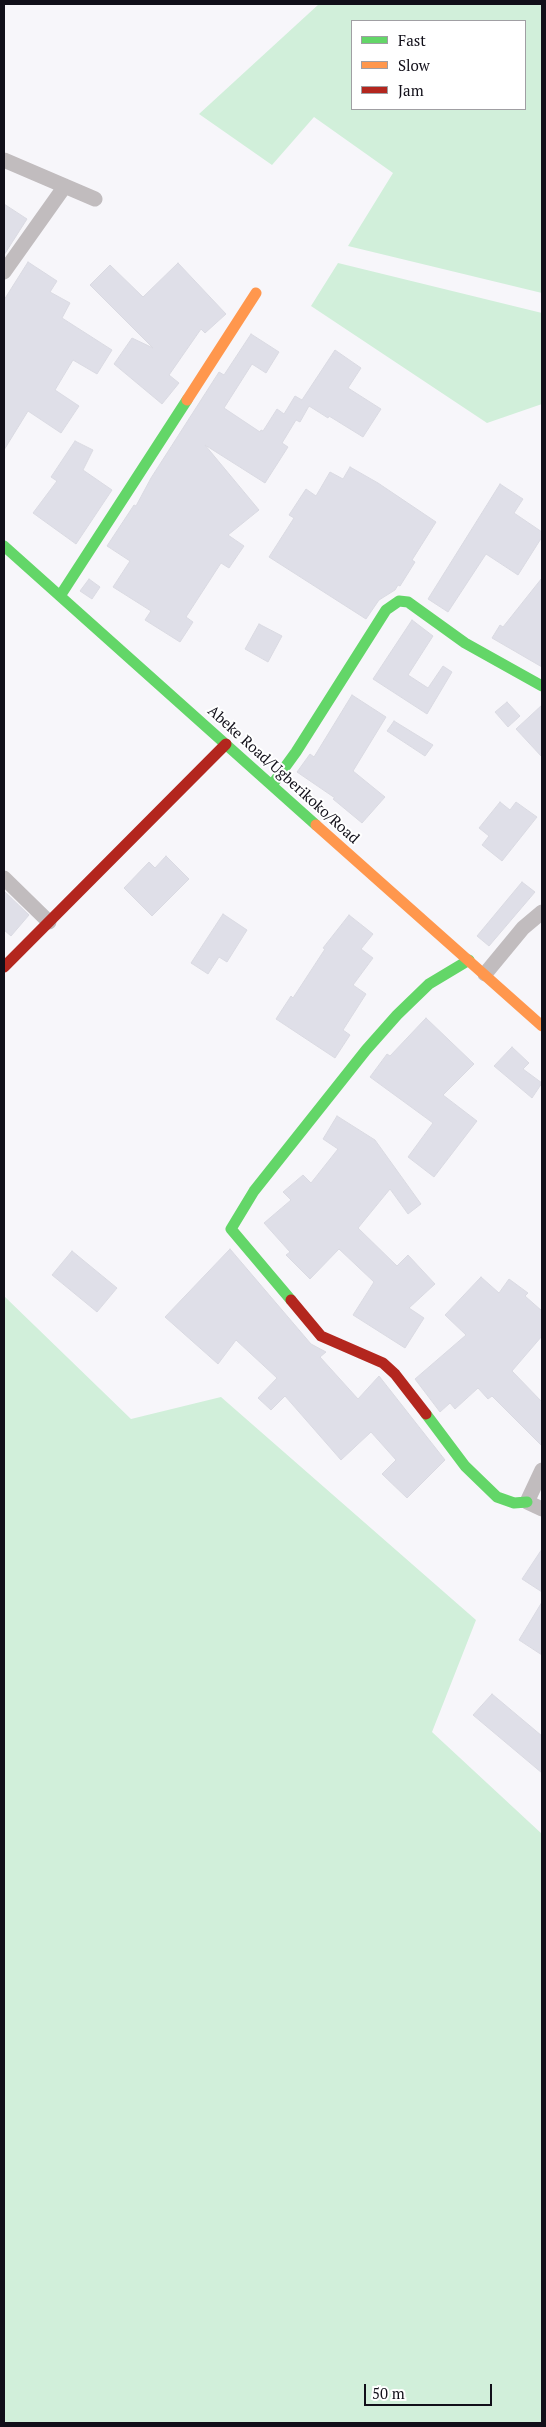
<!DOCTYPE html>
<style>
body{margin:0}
#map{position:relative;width:546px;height:2427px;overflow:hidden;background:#f7f6fa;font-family:"PT Serif",serif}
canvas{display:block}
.frame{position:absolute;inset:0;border:5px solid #110f19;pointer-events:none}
.legend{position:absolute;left:351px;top:20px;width:175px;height:90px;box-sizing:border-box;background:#fff;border:1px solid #a09fa3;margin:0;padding:6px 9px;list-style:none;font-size:15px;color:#110f19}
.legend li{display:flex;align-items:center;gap:10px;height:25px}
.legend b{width:25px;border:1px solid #a09fa3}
.scale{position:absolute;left:364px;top:2384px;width:128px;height:22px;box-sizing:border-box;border:2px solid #110f19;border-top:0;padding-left:6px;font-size:15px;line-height:18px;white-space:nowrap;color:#110f19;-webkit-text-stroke:4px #fff;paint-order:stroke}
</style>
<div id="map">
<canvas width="546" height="2427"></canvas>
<div class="frame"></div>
<ul class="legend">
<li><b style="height:6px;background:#63d668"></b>Fast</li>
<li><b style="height:6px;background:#ff974d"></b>Slow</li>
<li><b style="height:6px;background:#b3261e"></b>Jam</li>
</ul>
<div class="scale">50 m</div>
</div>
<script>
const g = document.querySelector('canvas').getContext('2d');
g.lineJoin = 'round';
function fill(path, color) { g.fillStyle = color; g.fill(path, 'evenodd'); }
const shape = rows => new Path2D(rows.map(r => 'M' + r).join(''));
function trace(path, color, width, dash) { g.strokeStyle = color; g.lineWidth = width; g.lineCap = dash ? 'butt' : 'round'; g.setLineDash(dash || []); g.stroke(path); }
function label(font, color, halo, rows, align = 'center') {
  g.font = font + ' "PT Serif",serif'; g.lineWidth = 4; g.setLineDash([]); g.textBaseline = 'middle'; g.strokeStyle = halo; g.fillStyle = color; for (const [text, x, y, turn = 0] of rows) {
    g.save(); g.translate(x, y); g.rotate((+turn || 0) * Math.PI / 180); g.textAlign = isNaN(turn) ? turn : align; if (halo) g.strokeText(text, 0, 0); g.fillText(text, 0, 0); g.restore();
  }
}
fill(shape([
 [319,4,542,4,542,293,348,246,393,173,314,117,272,165,199,114],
 [352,21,525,21,525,109,352,109],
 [338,263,542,313,542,404,487,423,311,306],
 [4,1296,131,1419,221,1397,476,1620,432,1732,542,1834,542,2423,4,2423]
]), '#d1efda');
const building = shape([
 [4,204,27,219,4,255,4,204],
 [28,262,57,281,50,292,70,303,62,318,112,350,97,374,73,360,55,390,79,406,61,433,28,411,4,450,4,300,28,262],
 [178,263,226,314,205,333,201,329,169,375,179,383,162,404,114,364,132,338,153,348,90,285,110,265,143,297,178,263],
 [251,334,279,352,266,373,252,364,224,408,260,432,261,430,263,431,277,409,284,414,295,396,302,400,335,350,361,368,348,388,381,409,363,437,329,416,328,418,309,406,300,422,296,420,282,443,288,447,265,483,205,445,259,510,228,535,244,546,229,568,221,563,186,617,193,622,180,642,145,620,151,611,113,587,130,561,107,546,134,505,136,506,151,478,219,372,224,375,251,334],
 [75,441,93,450,83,470,112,490,76,544,33,513,57,481,51,477,75,441],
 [350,467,378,483,436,522,412,560,415,562,400,586,398,585,395,590,379,600,366,619,269,557,294,518,289,515,306,489,316,496,330,472,343,479,350,467],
 [500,484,523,499,514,513,542,532,542,537,518,575,486,554,448,612,428,599,500,484],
 [542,578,542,667,492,638,500,625,503,627,542,578],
 [89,579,100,587,92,599,80,591,89,579],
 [412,620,433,636,408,675,428,688,443,666,452,672,427,714,373,679,412,620],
 [259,624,282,636,268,662,245,649,259,624],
 [352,695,386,717,353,771,385,797,362,823,333,799,335,798,297,772,310,754,314,757,352,695],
 [507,702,520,716,508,727,495,712,507,702],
 [542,705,542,757,516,729,542,705],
 [394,721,433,745,425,756,387,731,394,721],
 [500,802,510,810,516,802,537,817,502,861,482,845,489,836,479,828,500,802],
 [166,856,189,879,152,916,124,888,149,862,155,868,166,856],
 [522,882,535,892,489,946,477,936,522,882],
 [4,891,29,915,11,936,4,930,4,891],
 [223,914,247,930,227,962,219,957,208,974,191,963,223,914],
 [349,915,373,934,361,949,373,958,353,985,366,994,343,1030,350,1035,335,1058,276,1019,291,996,293,998,325,949,323,948,349,915],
 [426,1018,474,1064,443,1095,477,1121,434,1177,408,1157,433,1123,370,1077,387,1054,390,1056,426,1018],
 [512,1047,529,1063,523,1069,542,1083,532,1098,494,1066,512,1047],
 [337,1116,375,1140,421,1204,408,1214,390,1189,358,1228,397,1266,408,1255,435,1284,409,1308,424,1318,405,1348,353,1315,374,1282,339,1249,310,1279,286,1255,290,1252,264,1223,291,1200,283,1192,303,1175,311,1183,338,1149,323,1139,337,1116],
 [230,1249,311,1344,326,1352,320,1357,358,1399,379,1376,445,1460,407,1498,382,1474,396,1460,371,1432,341,1460,285,1396,271,1410,258,1398,277,1378,236,1340,218,1364,165,1317,230,1249],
 [72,1251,117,1288,97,1312,52,1275,72,1251],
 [481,1277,499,1293,509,1279,528,1293,525,1296,542,1311,542,1336,512,1371,542,1402,542,1446,492,1396,488,1399,478,1388,455,1409,450,1403,440,1412,415,1379,466,1335,445,1315,481,1277],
 [542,1549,542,1592,522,1579,542,1549],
 [542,1602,542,1655,519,1640,542,1602],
 [492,1694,542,1736,542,1773,473,1715,492,1694]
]);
fill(building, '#dfdfe8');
trace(building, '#dadae2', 1);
trace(shape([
 [4,160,95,199],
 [4,272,65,186],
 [4,878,49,922],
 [485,974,523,928,542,912],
 [542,1470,527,1502,542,1509]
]), '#c1bcbe', 15);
trace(shape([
 [4,546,316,825],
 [60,596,187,400],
 [272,785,296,752,386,610,399,601,408,602,465,643,542,686],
 [291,1300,231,1229,254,1191,366,1050,397,1015,429,984,469,960],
 [426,1414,465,1466,497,1497,514,1503,527,1502]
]), '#63d668', 11);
trace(shape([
 [187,400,256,293],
 [316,825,542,1026]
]), '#ff974d', 11);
trace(shape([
 [4,967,226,744],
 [291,1300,321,1336,383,1363,395,1374,426,1414]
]), '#b3261e', 11);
label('15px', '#110f19', '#fff', [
 ["Abeke Road/Ugberikoko/Road",283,775,42]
]);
</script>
